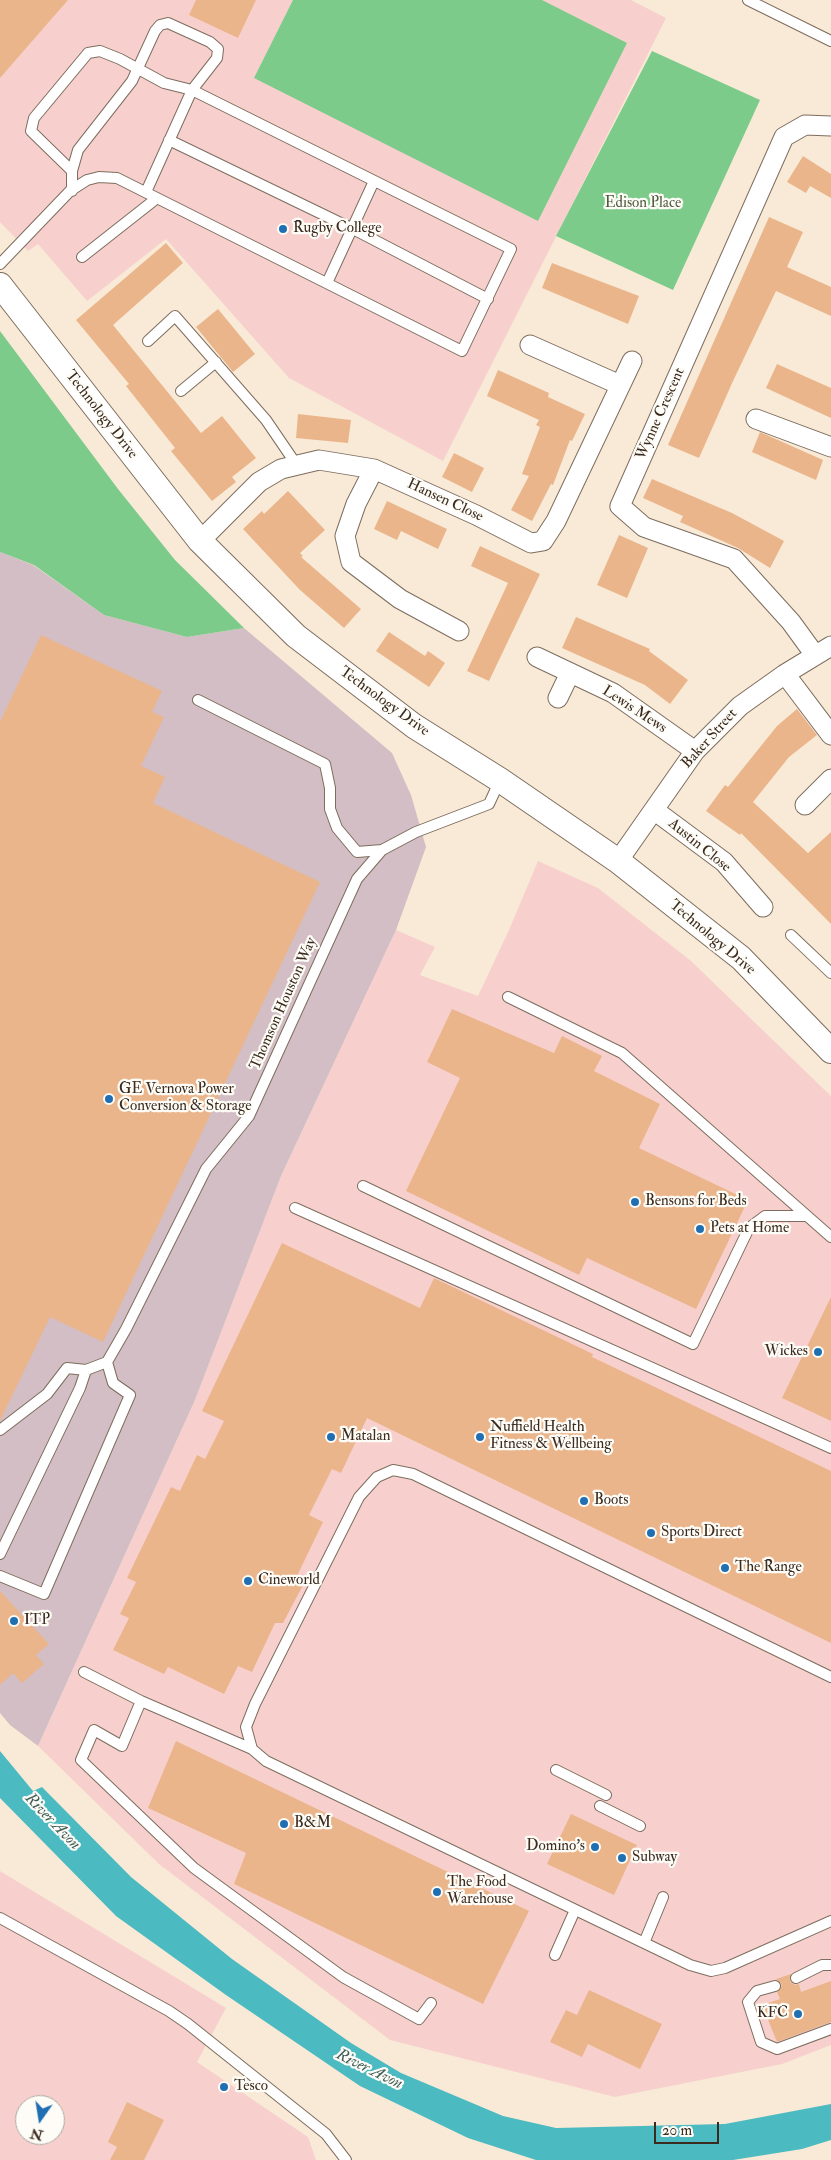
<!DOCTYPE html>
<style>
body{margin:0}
#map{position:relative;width:831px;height:2160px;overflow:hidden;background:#f8ead6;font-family:"IM FELL Double Pica",serif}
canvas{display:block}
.north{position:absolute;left:15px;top:2095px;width:50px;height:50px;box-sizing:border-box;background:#fdfcf7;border:1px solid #afa8a0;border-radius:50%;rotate:193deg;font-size:14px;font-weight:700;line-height:20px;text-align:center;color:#3b2a1e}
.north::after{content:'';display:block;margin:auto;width:18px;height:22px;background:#1f6fb2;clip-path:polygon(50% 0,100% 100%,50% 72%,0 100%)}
.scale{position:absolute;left:654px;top:2122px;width:65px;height:22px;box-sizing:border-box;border:2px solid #3b2a1e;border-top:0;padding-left:6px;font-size:15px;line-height:18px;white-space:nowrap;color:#3b2a1e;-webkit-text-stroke:4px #fdfcf7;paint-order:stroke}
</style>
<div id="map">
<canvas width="831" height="2160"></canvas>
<div class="north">N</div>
<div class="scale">20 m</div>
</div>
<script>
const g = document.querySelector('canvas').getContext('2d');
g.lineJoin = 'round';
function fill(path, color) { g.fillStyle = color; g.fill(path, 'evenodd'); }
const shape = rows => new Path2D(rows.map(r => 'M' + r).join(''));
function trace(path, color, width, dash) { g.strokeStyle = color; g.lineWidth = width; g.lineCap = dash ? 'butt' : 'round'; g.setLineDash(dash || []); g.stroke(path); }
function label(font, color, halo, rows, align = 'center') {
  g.font = font + ' "IM FELL Double Pica",serif'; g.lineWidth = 4.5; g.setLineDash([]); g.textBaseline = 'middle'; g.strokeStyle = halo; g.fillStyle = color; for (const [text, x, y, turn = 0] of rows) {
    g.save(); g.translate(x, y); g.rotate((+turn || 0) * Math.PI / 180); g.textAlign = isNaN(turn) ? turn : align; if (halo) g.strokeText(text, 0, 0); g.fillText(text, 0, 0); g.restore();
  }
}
fill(shape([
 [0,0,631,0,666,18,443,461,289,378,166,239,87,301,38,244,28,251,0,222],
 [538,861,598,888,691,961,831,1096,831,2045,782,2064,615,2097,390,2040,159,1864,38,1746,195,1400,281,1176,396,930,435,947,420,975,478,996,509,930],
 [0,1871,226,2008,197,2062,308,2137,316,2160,0,2160],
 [25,2105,55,2105,55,2135,25,2135]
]), '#f7d0ce');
fill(shape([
 [0,552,33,565,104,615,187,637,244,628,392,753,411,795,426,847,396,930,281,1176,195,1400,38,1746,10,1725,0,1713]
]), '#d2bec4');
fill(shape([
 [293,0,542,0,627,43,538,221,254,78],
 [652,51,760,100,673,290,556,236],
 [0,331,118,489,175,560,244,628,187,637,104,615,34,565,0,552]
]), '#7ccb8a');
fill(shape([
 [0,1751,33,1791,42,1787,131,1877,232,1959,351,2043,401,2073,503,2116,556,2128,725,2124,831,2104,831,2140,802,2149,733,2160,536,2160,468,2138,360,2086,226,1995,116,1916,0,1798]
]), '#4bbac1');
fill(shape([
 [0,0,68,0,0,78],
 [196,0,256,0,238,38,189,15],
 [803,156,831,174,831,198,810,186,806,193,787,182],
 [769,217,803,232,787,267,831,287,831,316,776,291,733,381,699,458,668,445],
 [166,243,183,263,113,325,201,433,222,416,256,458,232,477,236,482,212,501,171,451,175,448,126,386,129,384,76,320],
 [552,263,639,296,628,324,542,288],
 [218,309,255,354,233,372,196,327],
 [777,364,831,388,831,418,766,388],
 [498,370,549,393,548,397,585,414,572,441,570,440,553,485,551,484,532,521,511,510,529,476,522,474,540,427,536,425,539,420,487,396],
 [298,414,351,420,348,443,296,438],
 [760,432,823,460,816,480,752,452],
 [454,453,484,468,472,492,442,477],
 [652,479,732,513,784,541,770,568,738,548,680,522,683,516,643,498],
 [288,491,325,530,300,553,303,556,301,557,361,609,344,628,300,590,243,529,262,511,264,514],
 [387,501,447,529,438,549,401,531,397,540,374,529],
 [619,535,648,548,627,598,597,585],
 [480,546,540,574,489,681,467,671,508,583,471,566],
 [576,617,650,649,649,651,688,680,670,704,645,685,562,648],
 [389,632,425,656,428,651,445,663,429,687,376,651],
 [41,635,162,691,152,712,164,717,141,766,165,777,153,803,320,882,103,1342,50,1317,0,1421,0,722],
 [797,709,817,735,789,757,753,802,808,853,831,832,831,924,741,833,740,835,706,811,725,785,728,787,777,726],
 [452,1009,554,1053,562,1036,602,1056,594,1071,660,1104,639,1148,748,1200,696,1309,587,1258,579,1275,406,1191,460,1078,427,1062],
 [282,1243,420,1308,434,1278,593,1354,592,1357,831,1471,831,1643,367,1418,341,1473,332,1469,309,1515,323,1522,296,1578,302,1587,283,1623,275,1623,252,1672,238,1666,224,1694,168,1667,164,1674,113,1650,129,1618,120,1614,136,1582,127,1578,171,1487,180,1491,197,1455,205,1459,224,1421,202,1411],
 [831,1297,831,1421,782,1398],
 [0,1591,49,1644,36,1655,44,1664,22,1683,13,1673,0,1685],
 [176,1741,529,1911,483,2004,234,1884,246,1853,148,1808],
 [571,1814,637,1845,614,1895,547,1864],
 [791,1974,790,1981,795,1985,799,1984,801,1992,831,1981,831,2022,777,2042,762,2005,780,1999,777,1992,782,1985,776,1979],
 [589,1990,662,2024,640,2069,588,2044,582,2057,550,2042,566,2010,577,2015],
 [127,2102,164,2120,144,2160,110,2160,117,2147,108,2142]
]), '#ebb58b');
const service = shape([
 [748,0,831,41],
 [169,140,353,229,488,299],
 [72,191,72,171,78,150,132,81,155,31,160,25,168,23,210,42,218,49,217,58,192,90,146,192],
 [82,257,157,198],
 [0,264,70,191,87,180,99,177,117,178,462,351,511,249,192,90,164,83,120,59,100,51,88,53,34,118,31,131,72,171],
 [327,283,374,181],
 [148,341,175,316,266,420,296,464],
 [181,391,216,362],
 [198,700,325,764,330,788,330,809,337,828,357,852,382,850],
 [791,935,831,973],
 [508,997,622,1053,831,1237],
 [363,1186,693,1344,749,1228,765,1216,807,1216],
 [295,1208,831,1448],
 [0,1430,47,1394,67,1368,86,1370,107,1362,126,1329,206,1169,249,1116,357,879,382,850,416,832,489,804,500,780],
 [0,1554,80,1388,86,1370],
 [0,1576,44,1594,130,1395,113,1383,107,1362],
 [84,1672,141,1701,252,1749],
 [831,1677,413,1474,393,1470,377,1477,359,1497,255,1704,246,1727,252,1749,266,1761,690,1965,711,1971,725,1968,831,1921],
 [141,1701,122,1746,94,1730,81,1760,194,1868,343,1977,419,2019,431,2003],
 [556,1770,606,1795],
 [600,1806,640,1826],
 [0,1918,169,2011,188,2024,326,2134,346,2160],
 [644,1943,663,1897],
 [555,1955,575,1910],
 [796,1978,822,1965,831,1965],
 [775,1986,757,1991,748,2002,761,2042,777,2049,831,2029]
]);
const minor = shape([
 [530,345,620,385],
 [756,419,831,447],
 [374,469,356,504,345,536,351,562,400,599,459,631],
 [200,541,259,482,281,469,319,460,374,469,476,515,531,543,543,541,556,521,632,361],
 [815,655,791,622,734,559,644,527,620,506,784,137,805,125,831,126],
 [537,657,613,693,695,751],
 [785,674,831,735],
 [558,698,570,673],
 [805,805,831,779],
 [654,810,724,862,763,907],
 [618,861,695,751,740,706,785,674,831,646]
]);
const tertiary = shape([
 [0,285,200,541,296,636,414,726,500,780,618,861,741,958,831,1051]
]);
trace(service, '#7d6d5e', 12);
trace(minor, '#7d6d5e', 21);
trace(tertiary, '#7d6d5e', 26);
trace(service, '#fff', 10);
trace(minor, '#fff', 19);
trace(tertiary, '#fff', 24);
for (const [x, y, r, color] of [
 [283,229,5,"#1f6fb2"],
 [109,1099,5,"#1f6fb2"],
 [635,1202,5,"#1f6fb2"],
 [700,1229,5,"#1f6fb2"],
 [818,1352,5,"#1f6fb2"],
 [331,1437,5,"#1f6fb2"],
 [480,1437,5,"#1f6fb2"],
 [584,1501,5,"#1f6fb2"],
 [651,1533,5,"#1f6fb2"],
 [725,1568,5,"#1f6fb2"],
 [248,1581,5,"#1f6fb2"],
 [14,1621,5,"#1f6fb2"],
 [284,1824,5,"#1f6fb2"],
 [595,1847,5,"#1f6fb2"],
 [622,1858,5,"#1f6fb2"],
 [437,1892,5,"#1f6fb2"],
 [798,2014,5,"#1f6fb2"],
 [224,2087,5,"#1f6fb2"]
]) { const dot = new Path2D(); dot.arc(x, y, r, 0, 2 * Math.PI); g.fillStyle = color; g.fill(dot); trace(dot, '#fdfcf7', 2); }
label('15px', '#4e5a3e', '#fdfcf7', [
 ["Edison Place",643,204]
]);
label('15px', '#3b2a1e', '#fdfcf7', [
 ["Rugby College",293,229],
 ["GE Vernova Power",119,1090],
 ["Conversion & Storage",119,1107],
 ["Bensons for Beds",645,1202],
 ["Pets at Home",710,1229],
 ["Wickes",808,1352,"right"],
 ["Nuffield Health",490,1428],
 ["Fitness & Wellbeing",490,1445],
 ["Matalan",341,1437],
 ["Boots",594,1501],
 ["Sports Direct",661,1533],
 ["The Range",735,1568],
 ["Cineworld",258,1581],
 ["ITP",24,1621],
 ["B&M",294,1824],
 ["Domino's",585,1847,"right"],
 ["Subway",632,1858],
 ["The Food",447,1883],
 ["Warehouse",447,1900],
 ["KFC",788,2014,"right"],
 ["Tesco",234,2087]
], 'left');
label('15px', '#3b2a1e', '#fdfcf7', [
 ["Wynne Crescent",661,414,-66],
 ["Technology Drive",101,415,52],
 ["Hansen Close",445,501,25],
 ["Technology Drive",384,702,36],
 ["Lewis Mews",634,710,33],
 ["Baker Street",710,739,-48],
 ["Austin Close",699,846,39],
 ["Technology Drive",712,938,40],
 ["Thomson Houston Way",284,1004,-66]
]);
label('italic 16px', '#415c57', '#fdfcf7', [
 ["River Avon",52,1822,46],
 ["River Avon",369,2070,26]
]);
</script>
